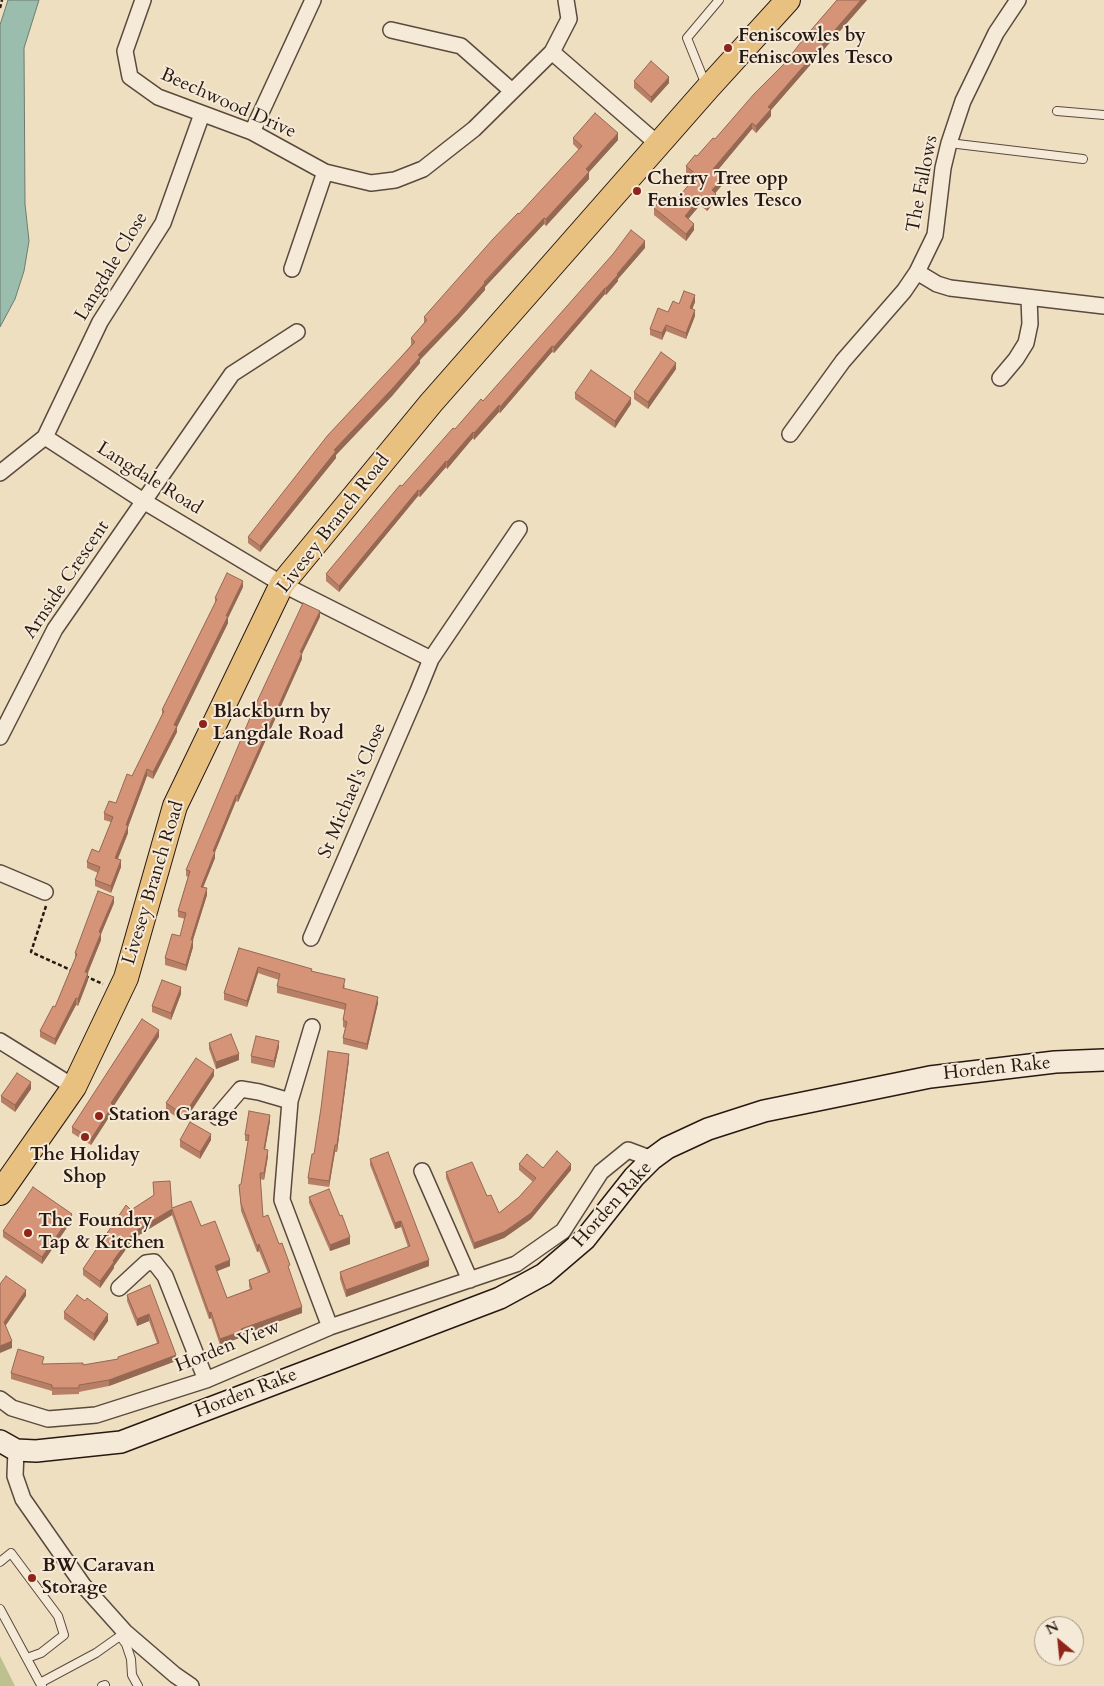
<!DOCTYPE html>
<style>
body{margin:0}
#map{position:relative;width:1104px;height:1686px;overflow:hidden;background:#efdfc1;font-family:Cardo,serif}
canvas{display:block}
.north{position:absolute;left:1034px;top:1616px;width:50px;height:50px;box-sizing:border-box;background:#f5ead7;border:1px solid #a39688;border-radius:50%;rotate:332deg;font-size:14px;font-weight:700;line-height:20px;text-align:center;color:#281812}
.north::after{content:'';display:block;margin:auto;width:18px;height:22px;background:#8f2418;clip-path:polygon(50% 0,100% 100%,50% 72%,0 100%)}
</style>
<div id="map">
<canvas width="1104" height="1686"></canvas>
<div class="north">N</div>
</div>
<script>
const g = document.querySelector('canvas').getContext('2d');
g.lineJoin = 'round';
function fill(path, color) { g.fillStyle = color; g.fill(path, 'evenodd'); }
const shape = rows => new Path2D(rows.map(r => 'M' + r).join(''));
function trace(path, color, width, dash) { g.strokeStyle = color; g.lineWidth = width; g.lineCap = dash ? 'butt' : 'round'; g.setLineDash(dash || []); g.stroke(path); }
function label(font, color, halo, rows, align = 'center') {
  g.font = font + ' Cardo,serif'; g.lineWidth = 4; g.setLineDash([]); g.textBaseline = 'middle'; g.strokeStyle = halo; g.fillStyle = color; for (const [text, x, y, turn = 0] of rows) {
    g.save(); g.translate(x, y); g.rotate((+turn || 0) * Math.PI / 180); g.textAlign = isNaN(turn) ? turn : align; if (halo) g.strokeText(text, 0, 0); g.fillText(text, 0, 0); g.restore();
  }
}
fill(shape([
 [0,1656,15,1686,0,1686]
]), '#bdc190');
const water = shape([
 [8,0,39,0,24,48,25,204,29,241,24,271,15,299,0,327,0,25,8,0]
]);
fill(water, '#9bbdad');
trace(water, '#6d7b6f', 1);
const lane = shape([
 [706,85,687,38,719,0],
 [1057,111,1104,115],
 [949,143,1083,159],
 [0,1562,11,1553,58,1616,64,1635,41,1653,27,1658],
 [0,1609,40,1683],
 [121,1635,120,1636,126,1644,131,1659,132,1675,138,1686],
 [42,1686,40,1683,96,1653,120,1636],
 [102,1686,105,1685,105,1686]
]);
const street = shape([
 [143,0,125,51,130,77,158,97,252,132,325,172,371,183,395,180,423,169,474,129,552,52,569,19,566,0],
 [391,30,461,46,512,91],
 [552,52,659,145],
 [252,132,313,0],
 [292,269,325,172],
 [917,272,937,284,950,288,1104,306],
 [1000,378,1016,359,1026,343,1030,324,1029,298],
 [790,434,843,361,904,291,917,272,935,235,943,168,949,143,963,101,996,33,1018,0],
 [45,437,100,322,163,223,202,114],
 [0,473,45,437,145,502,282,584,431,659],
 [0,737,55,629,232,374,297,332],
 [0,873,45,892],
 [311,938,418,691,431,659,519,529],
 [312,1027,290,1101,282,1200,330,1327],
 [0,1041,74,1087],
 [217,1117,241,1089,259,1092,290,1101],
 [422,1171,470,1280],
 [119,1288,146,1263,154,1262,165,1276,206,1380],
 [0,1399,12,1408,48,1419,96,1415,206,1380,330,1327,516,1264,563,1231,601,1172,628,1150,652,1159],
 [16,1450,15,1476,23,1499,83,1585,125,1632,175,1675,191,1686]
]);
const secondary = shape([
 [0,1441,16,1450,36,1451,121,1442,500,1298,544,1274,585,1239,634,1177,652,1159,667,1148,708,1129,764,1111,930,1077,1055,1062,1104,1060]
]);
const primary = shape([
 [0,1193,74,1087,126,978,175,806,282,584,431,403,707,89,788,0]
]);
trace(lane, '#5a4a3e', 10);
trace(street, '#5a4a3e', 18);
trace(secondary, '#281812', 24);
trace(primary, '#281812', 26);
trace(shape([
 [0,8,2,0],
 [46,906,31,952,73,971],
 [85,976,103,984]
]), '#281812', 2.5, [4, 2.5]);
trace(lane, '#f5ead7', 8);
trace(street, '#f5ead7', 15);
trace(secondary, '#f5ead7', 21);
trace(primary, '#e8c080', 24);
fill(shape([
 [837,0,867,0,771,110,771,116,756,133,752,129,716,172,723,184,715,193,716,200,707,211,700,205,688,219,694,230,686,241,654,215,654,208,672,205,694,179,686,173,686,166,715,139,784,64],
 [634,81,669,83,651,103,634,88],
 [573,138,618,140,589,172,589,179,546,226,544,224,485,287,485,290,458,320,420,360,420,363,392,396,336,455,336,458,260,552,248,543,248,537,411,345,411,338,424,323,424,317,579,150,573,144],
 [645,248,618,279,618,281,606,295,605,294,554,353,552,352,500,413,499,412,474,440,473,438,447,469,446,467,420,497,418,496,339,592,326,581,326,574,402,486,483,401],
 [695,302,692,309,695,316,686,339,666,331,662,340,650,335,650,329,668,312,679,304],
 [676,369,648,409,634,399,634,392],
 [575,393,631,404,615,428,575,399],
 [243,587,228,618,228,623,177,727,177,732,164,757,153,779,147,776,128,827,128,833,118,859,121,867,111,893,95,886,95,880,98,873,87,868,87,862,99,852,111,822,104,820,104,813,116,803,132,776,162,715,162,710,215,603,215,598],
 [320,617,302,653,302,659,238,802,236,801,215,852,215,858,203,887,207,895,193,940,193,947,186,971,165,965,165,958,180,936,185,919,178,917,178,911,188,877,186,876,186,870],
 [114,903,101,934,101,940,88,973,88,980,78,1006,76,1005,55,1045,40,1037,40,1031,55,1007,75,959,75,953],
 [239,948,312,971,345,985,344,989,378,1003,367,1050,343,1044,343,1038,345,1028,343,1027,343,1020,345,1010,277,993,277,986,279,980,258,973,247,1007,224,1000,224,993],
 [181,994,171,1020,152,1012,152,1006],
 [159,1037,113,1107,113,1111,91,1145,72,1133,72,1127],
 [209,1043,239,1060,216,1069,209,1049],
 [279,1047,274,1068,251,1063,251,1056],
 [349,1060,337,1152,335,1152,329,1187,308,1184,308,1178,314,1154],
 [214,1076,184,1122,166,1110,166,1103],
 [31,1089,15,1112,1,1102,1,1096],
 [270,1121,265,1149,268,1156,264,1180,260,1179,263,1217,279,1244,290,1271,290,1272,302,1313,242,1335,242,1337,220,1345,211,1318,209,1319,172,1215,134,1238,114,1266,114,1268,100,1288,83,1275,83,1269,131,1210,154,1195,153,1182,172,1208,201,1226,230,1266,217,1271,227,1298,250,1289,249,1286,249,1280,268,1273,259,1251,257,1252,241,1211,239,1185,241,1184,248,1141,245,1141,245,1135],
 [180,1140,211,1140,200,1159,180,1147],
 [370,1159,429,1266,346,1297,340,1279,340,1272,408,1247,401,1227,395,1229,370,1165],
 [519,1164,543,1168,571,1170,531,1219,504,1238,474,1249,446,1178,446,1172,487,1196,499,1213,519,1197,533,1182,519,1170],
 [309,1197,350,1244,330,1251,309,1203],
 [72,1220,42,1264,3,1237,3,1231],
 [150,1285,176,1361,109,1386,79,1392,79,1394,52,1395,52,1391,11,1379,11,1373,44,1364,83,1365,118,1359,118,1357,157,1343,149,1321,137,1326,127,1301,127,1295],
 [64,1312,108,1321,94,1341,64,1319]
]), '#b77f66');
fill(shape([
 [861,0,867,0,771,110,771,116,756,133,756,126,768,107],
 [669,77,669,83,651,103,651,97],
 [752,123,752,129,713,176,713,169],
 [618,133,618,140,589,172,589,179,546,226,546,219,586,169],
 [723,178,723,184,712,197,712,190],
 [716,194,716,200,707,211,707,205],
 [700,198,700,205,685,223,685,216],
 [544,218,544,224,485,287,485,290,458,320,420,360,420,363,392,396,336,455,336,458,260,552,260,546,334,450,418,355],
 [694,224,694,230,686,241,686,234],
 [645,241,645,248,618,279,618,281,606,295,606,288,617,274],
 [605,288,605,294,554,353,554,347],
 [695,295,695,302,690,315,690,308],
 [695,310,695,316,686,339,686,333],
 [666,325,666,331,662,340,662,333],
 [552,346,552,352,500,413,500,407],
 [676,363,676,369,648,409,648,402],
 [631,398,631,404,615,428,615,421],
 [499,405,499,412,474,440,474,433],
 [473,432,473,438,447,469,447,462],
 [446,461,446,467,420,497,420,491],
 [418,490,418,496,339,592,339,586],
 [243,581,243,587,228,618,228,623,177,727,177,732,153,779,153,772,174,725],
 [320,611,320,617,300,658,300,652],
 [302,653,302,659,238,802,238,796],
 [147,769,147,776,128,827,128,833,115,865,115,858,126,825],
 [236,795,236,801,215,852,215,858,201,893,201,887,213,851],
 [121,860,121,867,111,893,111,886],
 [207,888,207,895,191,946,191,940],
 [114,897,114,903,101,934,101,940,85,979,85,972,99,932],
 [193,940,193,947,186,971,186,965],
 [258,967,258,973,247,1007,247,1001],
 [88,973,88,980,78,1006,78,999],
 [181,987,181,994,171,1020,171,1013],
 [378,997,378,1003,367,1050,367,1044],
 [76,998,76,1005,55,1045,55,1039],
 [159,1030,159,1037,113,1107,113,1111,91,1145,91,1139,111,1103],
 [279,1041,279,1047,274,1068,274,1061],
 [239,1054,239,1060,216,1069,216,1062],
 [349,1054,349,1060,337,1152,337,1145],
 [214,1070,214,1076,184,1122,184,1115],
 [31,1082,31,1089,15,1112,15,1105],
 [270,1115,270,1121,264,1155,264,1149],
 [211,1134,211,1140,200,1159,200,1152],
 [335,1145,335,1152,329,1187,329,1181],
 [268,1150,268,1156,264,1180,264,1173],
 [571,1164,571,1170,531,1219,504,1238,474,1249,474,1243],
 [172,1209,172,1215,134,1238,114,1266,114,1268,100,1288,100,1281,113,1261,134,1232],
 [72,1214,72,1220,42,1264,42,1257],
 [401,1221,401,1227,395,1229,395,1223],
 [350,1237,350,1244,330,1251,330,1245],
 [259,1244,259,1251,257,1252,257,1246],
 [230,1260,230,1266,215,1272,215,1266],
 [429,1260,429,1266,346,1297,346,1290],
 [26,1290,26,1296,4,1328,4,1322],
 [302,1307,302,1313,242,1335,242,1337,220,1345,220,1339,241,1329],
 [211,1312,211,1318,209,1319,209,1313],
 [108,1314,108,1321,94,1341,94,1334],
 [149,1314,149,1321,137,1326,137,1319],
 [12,1341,12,1348,0,1353,0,1346],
 [176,1355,176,1361,109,1386,109,1380]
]), '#956853');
const building = shape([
 [837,0,861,0,768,107,771,109,756,126,752,123,713,169,723,178,712,190,716,194,707,205,700,198,685,216,694,224,686,234,654,208,663,197,672,205,697,175,686,166,695,155,697,156,713,138,715,139,754,94,784,64,805,37,837,0],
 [651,61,669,77,651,97,634,81,651,61],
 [595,113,618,133,586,169,589,172,546,219,544,218,484,282,485,283,458,314,418,355,420,357,392,389,334,450,336,451,260,546,248,537,328,435,415,342,411,338,427,320,424,317,493,239,518,213,519,214,582,146,573,138,595,113],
 [631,230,645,241,617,274,618,275,606,288,605,288,554,347,552,346,500,407,499,405,474,433,473,432,447,462,446,461,420,491,418,490,339,586,326,574,400,485,402,486,453,428,455,429,481,399,483,401,613,254,631,230],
 [684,291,695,295,690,308,695,310,686,333,666,325,662,333,650,329,658,308,668,312,673,301,679,304,684,291],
 [661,352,676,363,648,402,634,392,661,352],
 [591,370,631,398,615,421,575,393,591,370],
 [227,573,243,581,226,616,228,616,174,725,177,726,153,772,147,769,126,825,128,826,115,858,121,860,111,886,95,880,100,867,87,862,92,849,99,852,113,817,104,813,109,801,116,803,127,774,132,776,164,711,162,710,217,599,215,598,227,573],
 [303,603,320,611,300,652,302,653,238,796,236,795,213,851,215,852,201,887,207,888,191,940,193,940,186,965,165,958,172,934,180,936,186,913,178,911,190,871,186,870,255,706,303,603],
 [98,891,114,897,99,932,101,933,85,972,88,973,78,999,76,998,55,1039,40,1031,53,1006,55,1007,77,954,75,953,98,891],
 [239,948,312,969,311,971,345,979,343,988,378,997,367,1044,343,1038,347,1022,343,1020,346,1004,277,986,280,974,258,967,247,1001,224,993,239,948],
 [162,980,181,987,171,1013,152,1006,162,980],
 [142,1019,159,1030,111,1103,113,1105,91,1139,72,1127,142,1019],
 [231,1034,239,1054,216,1062,209,1043,231,1034],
 [256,1036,279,1041,274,1061,251,1056,256,1036],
 [328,1051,349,1054,337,1145,335,1145,329,1181,308,1178,312,1154,314,1154,321,1108,328,1051],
 [196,1058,214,1070,184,1115,166,1103,196,1058],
 [17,1073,31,1082,15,1105,1,1096,17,1073],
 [249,1111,270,1115,264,1149,268,1150,264,1173,260,1173,263,1217,268,1215,279,1244,282,1243,290,1265,288,1266,302,1307,241,1329,242,1331,220,1339,211,1312,209,1313,172,1209,134,1232,113,1261,114,1262,100,1281,83,1269,126,1205,131,1210,154,1195,153,1182,170,1181,172,1208,191,1201,201,1226,215,1221,230,1260,215,1266,227,1298,252,1289,249,1280,270,1272,259,1244,257,1246,241,1204,239,1185,241,1184,249,1135,245,1135,249,1111],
 [190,1122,211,1134,200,1152,180,1140,190,1122],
 [557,1151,571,1164,531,1213,504,1232,474,1243,446,1172,472,1162,487,1196,491,1195,499,1213,519,1197,536,1178,519,1164,527,1154,543,1168,557,1151],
 [388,1152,429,1260,346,1290,340,1272,410,1246,401,1221,395,1223,370,1159,388,1152],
 [33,1187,72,1214,42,1257,3,1231,33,1187],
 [329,1189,340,1216,342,1215,350,1237,330,1245,309,1197,329,1189],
 [6,1276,26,1290,4,1322,12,1341,0,1346,0,1284,6,1276],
 [150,1285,176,1355,109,1380,79,1385,79,1388,52,1388,52,1385,11,1373,18,1349,44,1357,42,1364,83,1363,83,1365,118,1359,118,1357,159,1343,149,1314,137,1319,127,1295,150,1285],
 [77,1295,85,1301,87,1298,108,1314,94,1334,64,1312,77,1295]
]);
fill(building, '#d59477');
trace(building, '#956853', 1);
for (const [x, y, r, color] of [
 [728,48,5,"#8f2418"],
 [637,191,5,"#8f2418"],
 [203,724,5,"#8f2418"],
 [99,1116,5,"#8f2418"],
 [85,1137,5,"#8f2418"],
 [28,1233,5,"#8f2418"],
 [32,1578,5,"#8f2418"]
]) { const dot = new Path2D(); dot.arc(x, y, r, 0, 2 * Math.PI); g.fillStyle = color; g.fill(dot); trace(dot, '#f5ead7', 2); }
label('bold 19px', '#281812', '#f5ead7', [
 ["Feniscowles by",738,37],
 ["Feniscowles Tesco",738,59],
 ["Cherry Tree opp",647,180],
 ["Feniscowles Tesco",647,202],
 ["Blackburn by",213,713],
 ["Langdale Road",213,735],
 ["Station Garage",109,1116],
 ["The Holiday",85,1156,"center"],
 ["Shop",85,1178,"center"],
 ["The Foundry",38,1222],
 ["Tap & Kitchen",38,1244],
 ["BW Caravan",42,1567],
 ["Storage",42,1589]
], 'left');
label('19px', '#281812', '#f5ead7', [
 ["Beechwood Drive",228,104,24],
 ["The Fallows",923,184,-79],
 ["Langdale Close",112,267,-59],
 ["Langdale Road",149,479,32],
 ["Livesey Branch Road",334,524,-52],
 ["Arnside Crescent",67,580,-56],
 ["St Michael's Close",353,791,-67],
 ["Livesey Branch Road",154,883,-73],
 ["Horden Rake",997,1069,-6],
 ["Horden Rake",613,1205,-48],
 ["Horden View",228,1347,-22],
 ["Horden Rake",246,1394,-21]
]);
</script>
